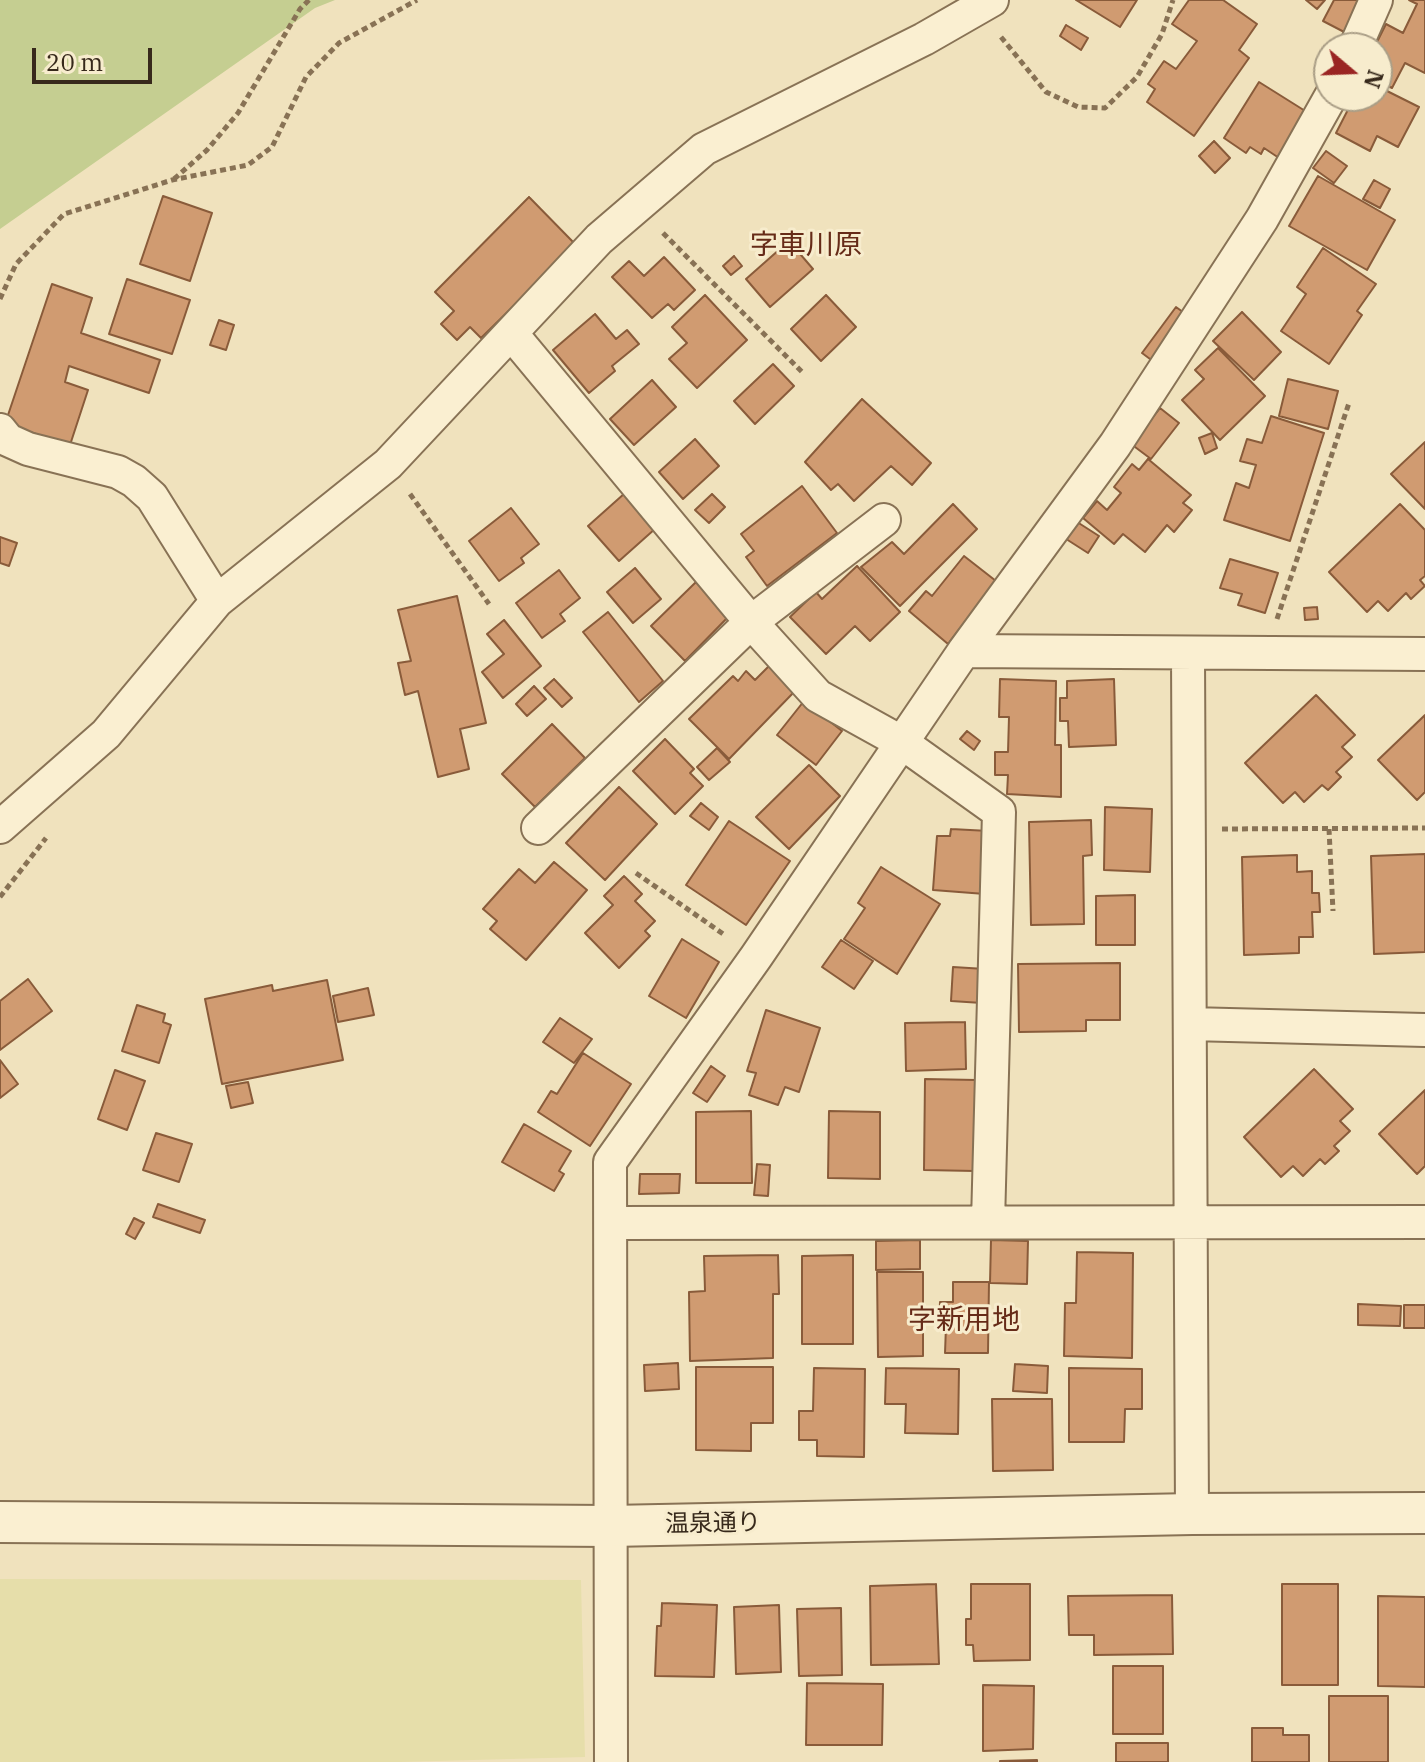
<!DOCTYPE html>
<meta charset="utf-8">
<style>
body{margin:0}
#map{position:relative;width:1425px;height:1762px;overflow:hidden;background:#f0e2bd;font-family:"IBM Plex Serif",serif}
canvas{display:block}
.north{position:absolute;left:1313px;top:32px;width:80px;height:80px;box-sizing:border-box;background:#f7eccd;border:2px solid #aa9e86;border-radius:50%;rotate:109deg;font-size:22px;font-weight:700;line-height:32px;text-align:center;color:#37291b}
.north::after{content:'';display:block;margin:auto;width:28px;height:36px;background:#9a2523;clip-path:polygon(50% 0,100% 100%,50% 72%,0 100%)}
.scale{position:absolute;left:32px;top:48px;width:120px;height:36px;box-sizing:border-box;border:4px solid #37291b;border-top:0;padding-left:10px;font-size:24px;line-height:28px;white-space:nowrap;color:#37291b;-webkit-text-stroke:6px #f7eccd;paint-order:stroke}
</style>
<div id="map">
<canvas width="1425" height="1762"></canvas>
<div class="north">N</div>
<div class="scale">20 m</div>
</div>
<script>
const g = document.querySelector('canvas').getContext('2d');
g.lineJoin = 'round';
function fill(path, color) { g.fillStyle = color; g.fill(path, 'evenodd'); }
const shape = rows => new Path2D(rows.map(r => 'M' + r).join(''));
function trace(path, color, width, dash) { g.strokeStyle = color; g.lineWidth = width; g.lineCap = dash ? 'butt' : 'round'; g.setLineDash(dash || []); g.stroke(path); }
function label(font, color, halo, rows, align = 'center') {
  g.font = font + ' "IBM Plex Serif","Noto Sans JP",serif'; g.lineWidth = 6; g.setLineDash([]); g.textBaseline = 'middle'; g.strokeStyle = halo; g.fillStyle = color; for (const [text, x, y, turn = 0] of rows) {
    g.save(); g.translate(x, y); g.rotate((+turn || 0) * Math.PI / 180); g.textAlign = isNaN(turn) ? turn : align; if (halo) g.strokeText(text, 0, 0); g.fillText(text, 0, 0); g.restore();
  }
}
fill(shape([
 [0,1579,581,1580,585,1757,399,1762,0,1762]
]), '#e6deaa');
fill(shape([
 [0,0,335,0,315,8,0,229]
]), '#c5ce91');
const building = shape([
 [1076,0,1137,0,1120,27,1076,0],
 [1189,0,1223,0,1257,24,1239,50,1249,58,1194,136,1147,102,1155,89,1148,84,1164,61,1176,69,1197,41,1172,24,1189,0],
 [1306,0,1325,0,1317,9,1306,0],
 [1334,0,1360,0,1348,34,1323,21,1334,0],
 [1409,0,1425,0,1425,73,1405,63,1392,88,1377,80,1377,48,1374,48,1386,24,1403,33,1417,4,1409,0],
 [1066,25,1088,38,1081,50,1060,36,1066,25],
 [1259,82,1310,114,1282,160,1264,148,1261,154,1250,147,1246,153,1224,138,1259,82],
 [1377,86,1419,107,1398,147,1377,136,1370,151,1336,133,1355,96,1377,96,1377,86],
 [1214,141,1230,158,1215,173,1199,156,1214,141],
 [1326,151,1347,166,1334,183,1313,168,1326,151],
 [1318,176,1395,220,1367,270,1289,226,1318,176],
 [1374,180,1390,189,1380,208,1363,199,1374,180],
 [163,196,212,213,190,281,140,264,163,196],
 [529,197,576,245,481,338,470,327,457,340,441,324,454,311,435,292,529,197],
 [789,241,813,269,770,307,746,279,789,241],
 [1323,248,1376,284,1357,311,1362,315,1329,364,1281,331,1306,294,1297,287,1323,248],
 [734,256,742,266,731,275,723,266,734,256],
 [664,257,695,290,674,310,668,304,652,318,612,277,629,261,644,276,664,257],
 [127,279,190,300,172,354,109,334,127,279],
 [52,284,92,298,81,333,160,360,149,393,69,366,65,382,88,390,70,445,5,424,52,284],
 [705,295,747,340,697,388,669,359,687,343,672,327,705,295],
 [826,295,856,327,821,361,791,329,826,295],
 [1176,307,1187,315,1154,362,1142,353,1176,307],
 [1242,312,1281,352,1254,380,1213,341,1242,312],
 [595,314,616,339,627,330,639,344,612,366,615,371,589,393,553,350,595,314],
 [219,320,234,325,226,350,210,345,219,320],
 [1218,348,1265,396,1220,440,1182,400,1204,379,1195,370,1218,348],
 [773,364,794,386,755,424,734,401,773,364],
 [1288,379,1338,391,1328,429,1279,416,1288,379],
 [652,380,676,407,634,445,610,419,652,380],
 [862,399,931,463,912,485,891,466,854,501,838,484,831,490,805,462,862,399],
 [1160,408,1179,423,1151,459,1131,444,1160,408],
 [1271,416,1324,433,1290,541,1224,520,1236,483,1249,488,1256,465,1240,461,1247,439,1262,443,1271,416],
 [1212,433,1217,448,1205,454,1199,438,1212,433],
 [695,439,719,466,683,499,659,472,695,439],
 [1425,442,1425,509,1391,474,1425,442],
 [1148,459,1191,495,1183,503,1192,510,1174,532,1167,525,1145,552,1123,534,1114,544,1083,518,1097,501,1107,510,1121,493,1114,487,1132,464,1139,470,1148,459],
 [802,486,837,533,767,586,746,557,754,551,741,534,802,486],
 [625,493,656,528,619,561,588,526,625,493],
 [712,494,725,507,709,523,695,510,712,494],
 [953,504,977,529,900,606,861,567,892,542,904,554,953,504],
 [1400,504,1425,530,1425,576,1420,580,1425,586,1411,599,1406,593,1388,611,1378,601,1367,612,1329,572,1400,504],
 [511,508,539,544,521,558,524,563,499,581,469,541,511,508],
 [1074,520,1099,536,1088,553,1063,537,1074,520],
 [0,537,17,543,9,566,0,563,0,537],
 [964,556,996,581,948,644,909,611,926,591,932,596,964,556],
 [1230,559,1278,573,1265,613,1238,605,1242,594,1220,588,1230,559],
 [857,566,900,612,870,641,855,626,826,654,790,617,816,592,822,599,857,566],
 [635,568,661,599,633,623,607,592,635,568],
 [559,570,580,598,560,614,565,621,542,638,516,603,559,570],
 [696,582,729,616,685,661,651,626,696,582],
 [457,596,486,723,460,729,469,769,438,777,418,691,405,695,398,663,411,661,398,610,457,596],
 [1317,607,1318,619,1305,620,1304,608,1317,607],
 [608,612,663,681,639,702,583,632,608,612],
 [504,620,541,666,503,698,482,672,504,654,487,634,504,620],
 [770,665,795,691,729,759,689,719,733,676,738,681,746,671,755,680,770,665],
 [554,679,572,698,562,707,544,688,554,679],
 [1000,679,1056,681,1055,745,1061,745,1061,797,1007,794,1008,775,995,775,995,752,1008,752,1009,717,999,717,1000,679],
 [1114,679,1116,745,1069,747,1068,721,1060,721,1060,698,1067,698,1067,681,1114,679],
 [534,686,546,699,527,716,516,704,534,686],
 [1316,695,1355,735,1342,747,1352,757,1336,772,1341,777,1328,790,1322,785,1304,802,1295,792,1283,803,1245,763,1316,695],
 [804,701,842,731,816,765,777,735,804,701],
 [1425,715,1425,792,1417,800,1378,760,1425,715],
 [552,724,585,758,535,807,502,774,552,724],
 [967,731,980,741,974,750,960,739,967,731],
 [665,739,694,769,690,773,703,786,675,814,633,771,665,739],
 [717,748,730,762,709,780,697,767,717,748],
 [809,765,840,796,789,849,756,817,809,765],
 [619,787,657,824,605,880,566,843,619,787],
 [701,803,718,817,709,830,690,816,701,803],
 [1105,807,1152,809,1150,872,1104,870,1105,807],
 [1091,820,1092,855,1083,856,1084,924,1031,925,1029,822,1091,820],
 [729,821,790,861,746,925,686,885,729,821],
 [951,829,989,831,985,894,933,890,937,836,950,836,951,829],
 [1425,854,1425,952,1374,954,1371,856,1425,854],
 [1297,855,1297,872,1312,871,1312,893,1319,893,1320,912,1312,912,1313,937,1299,937,1299,953,1244,955,1242,857,1297,855],
 [554,862,587,890,526,960,490,929,497,921,483,909,519,869,535,883,554,862],
 [881,867,940,904,897,974,844,939,865,908,858,903,881,867],
 [624,876,642,894,635,901,655,921,645,931,650,936,619,968,585,933,613,905,604,896,624,876],
 [1135,895,1135,945,1096,945,1096,896,1135,895],
 [682,939,719,962,686,1018,649,996,682,939],
 [841,940,873,961,854,989,822,967,841,940],
 [1120,963,1120,1020,1086,1020,1086,1031,1019,1032,1018,964,1120,963],
 [953,967,985,969,982,1003,951,1001,953,967],
 [28,979,52,1011,0,1050,0,1001,28,979],
 [327,980,343,1060,222,1084,205,999,272,985,273,991,327,980],
 [368,988,374,1015,338,1022,333,996,368,988],
 [137,1005,165,1014,163,1022,171,1025,159,1063,122,1051,137,1005],
 [766,1010,820,1028,799,1092,785,1087,778,1105,749,1095,756,1073,747,1071,766,1010],
 [560,1018,592,1039,574,1063,543,1042,560,1018],
 [965,1022,966,1069,906,1071,905,1023,965,1022],
 [583,1053,631,1084,590,1146,538,1112,551,1091,557,1094,583,1053],
 [0,1060,18,1084,0,1098,0,1060],
 [711,1066,725,1076,707,1102,693,1093,711,1066],
 [1314,1069,1353,1109,1340,1121,1350,1131,1334,1146,1339,1151,1325,1164,1320,1159,1303,1176,1293,1166,1281,1177,1244,1137,1314,1069],
 [115,1070,145,1081,127,1130,98,1119,115,1070],
 [925,1079,976,1080,975,1171,924,1170,925,1079],
 [248,1082,253,1103,231,1108,226,1086,248,1082],
 [1425,1090,1425,1166,1417,1174,1379,1134,1425,1090],
 [751,1111,752,1183,696,1183,696,1112,751,1111],
 [829,1111,880,1112,880,1179,828,1178,829,1111],
 [524,1124,571,1151,559,1171,564,1174,554,1191,502,1162,524,1124],
 [156,1133,192,1144,179,1182,143,1170,156,1133],
 [757,1164,770,1165,768,1196,754,1195,757,1164],
 [640,1174,680,1174,679,1193,639,1194,640,1174],
 [158,1204,205,1220,200,1233,153,1217,158,1204],
 [134,1218,144,1223,135,1239,126,1234,134,1218],
 [920,1240,920,1269,876,1270,876,1241,920,1240],
 [991,1240,1028,1241,1027,1284,990,1283,991,1240],
 [1077,1252,1133,1253,1132,1358,1064,1356,1065,1303,1076,1303,1077,1252],
 [778,1255,779,1294,773,1294,773,1358,690,1361,689,1292,705,1291,704,1256,778,1255],
 [853,1255,853,1344,802,1344,802,1256,853,1255],
 [877,1272,923,1272,923,1356,878,1357,877,1272],
 [953,1282,989,1282,988,1353,945,1353,946,1326,939,1326,940,1302,953,1302,953,1282],
 [1358,1304,1401,1306,1400,1326,1358,1325,1358,1304],
 [1404,1305,1425,1305,1425,1328,1404,1328,1404,1305],
 [678,1363,679,1389,645,1391,644,1365,678,1363],
 [1015,1364,1048,1366,1047,1393,1013,1391,1015,1364],
 [696,1367,773,1367,773,1423,751,1423,751,1451,696,1450,696,1367],
 [814,1368,865,1369,864,1457,817,1456,817,1440,799,1440,799,1411,813,1411,814,1368],
 [886,1368,959,1369,958,1434,905,1433,906,1404,885,1404,886,1368],
 [1069,1368,1142,1369,1142,1409,1125,1409,1124,1442,1069,1442,1069,1368],
 [992,1399,1052,1399,1053,1470,993,1471,992,1399],
 [936,1584,939,1664,871,1665,870,1586,936,1584],
 [971,1584,1030,1584,1030,1660,974,1661,973,1645,966,1645,966,1619,971,1619,971,1584],
 [1282,1584,1338,1584,1338,1685,1282,1685,1282,1584],
 [1172,1595,1173,1654,1094,1655,1094,1635,1069,1635,1068,1596,1172,1595],
 [1378,1596,1425,1597,1425,1687,1378,1686,1378,1596],
 [662,1603,717,1605,714,1677,655,1676,657,1626,661,1626,662,1603],
 [779,1605,781,1672,736,1674,734,1607,779,1605],
 [841,1608,842,1675,799,1676,797,1609,841,1608],
 [1113,1666,1163,1666,1163,1734,1113,1734,1113,1666],
 [807,1683,883,1684,882,1745,806,1745,807,1683],
 [983,1685,1034,1686,1033,1749,983,1751,983,1685],
 [1329,1696,1388,1696,1388,1762,1329,1762,1329,1696],
 [1252,1728,1283,1728,1283,1735,1309,1735,1309,1762,1252,1762,1252,1728],
 [1116,1743,1168,1743,1168,1762,1116,1762,1116,1743],
 [1037,1760,1037,1762,1000,1762,1000,1761,1037,1760]
]);
fill(building, '#d09b71');
trace(building, '#895b3a', 2);
const minor = shape([
 [1355,48,1376,0],
 [511,333,751,622,818,696,901,742,999,812,988,1222],
 [0,430,8,440,28,449,118,472,134,481,152,497,217,601],
 [964,651,1425,654],
 [1188,655,1192,1514],
 [0,827,106,734,217,601,388,464,599,239,704,149,924,39,992,0],
 [538,828,751,622,884,520],
 [1190,1024,1425,1030],
 [611,1223,1425,1222],
 [611,1762,610,1162,756,957,964,651,1115,445,1262,219,1331,96]
]);
const tertiary = shape([
 [0,1522,611,1526,1192,1514,1425,1513]
]);
trace(minor, '#887255', 36);
trace(tertiary, '#887255', 44);
trace(shape([
 [1001,37,1046,92,1078,107,1105,108,1137,77,1162,34,1173,0],
 [174,179,207,150,238,113,300,9,309,0],
 [663,233,804,374],
 [0,299,16,264,64,214,172,180,248,165,272,147,306,77,339,43,417,0],
 [410,494,489,604],
 [1277,619,1349,403],
 [1222,829,1425,828],
 [1329,829,1333,911],
 [636,873,726,936],
 [0,897,46,838]
]), '#887255', 5, [6, 4]);
trace(minor, '#faefd1', 32);
trace(tertiary, '#faefd1', 40);
label('24px', '#37291b', '#f7eccd', [
 ["温泉通り",713,1524,-1]
]);
label('28px', '#662b18', '#f7eccd', [
 ["字車川原",806,246],
 ["字新用地",964,1321]
]);
</script>
